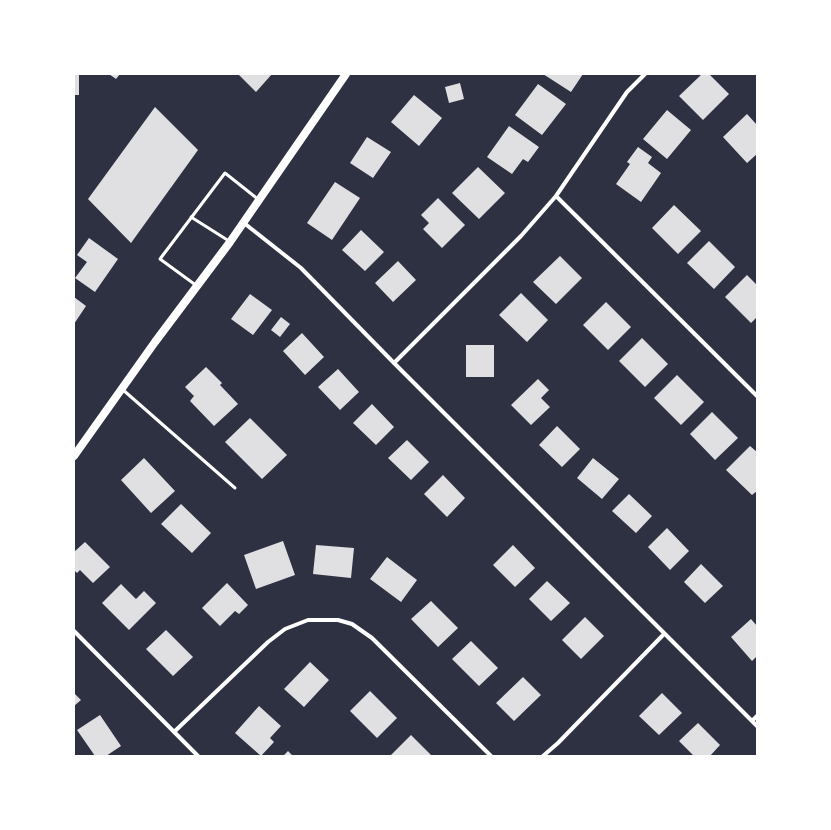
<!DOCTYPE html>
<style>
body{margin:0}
#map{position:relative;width:831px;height:830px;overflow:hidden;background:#2d3142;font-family:"Nunito Sans",sans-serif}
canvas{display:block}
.frame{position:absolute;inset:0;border:75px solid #fff;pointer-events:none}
</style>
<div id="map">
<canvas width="831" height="830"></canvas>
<div class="frame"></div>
</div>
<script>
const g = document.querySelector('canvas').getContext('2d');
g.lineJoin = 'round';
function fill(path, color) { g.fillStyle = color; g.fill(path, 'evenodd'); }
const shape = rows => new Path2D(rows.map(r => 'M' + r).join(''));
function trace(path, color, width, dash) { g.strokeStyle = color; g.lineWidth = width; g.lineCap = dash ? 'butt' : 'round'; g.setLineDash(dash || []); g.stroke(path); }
fill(shape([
 [74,74,79,74,79,95,74,95],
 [109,74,120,74,116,79],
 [238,74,272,74,256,92],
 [543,74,583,74,571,92],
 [702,74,709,74,729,94,703,120,679,96],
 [460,83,464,99,449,103,445,87],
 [538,84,566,104,542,135,515,115],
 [414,95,442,118,419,146,391,122],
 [155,107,198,150,131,243,88,199],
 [667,110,691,130,667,159,643,139],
 [747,114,757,125,757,154,747,163,723,137],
 [509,126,539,147,528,162,523,159,512,174,487,157],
 [367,137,391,152,373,178,350,163],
 [638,147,652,157,648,163,661,173,641,202,616,184,630,164,627,162],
 [478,167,505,193,479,219,452,193],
 [335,182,360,198,332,240,307,223],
 [438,198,465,225,442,248,423,229,429,223,421,215],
 [674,205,701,231,678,254,652,228],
 [361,230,384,252,365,271,342,250],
 [89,238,118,259,95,292,75,278,87,262,77,255],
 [709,241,735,267,714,289,687,263],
 [560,256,582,278,556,304,533,282],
 [398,261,416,280,393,302,375,283],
 [747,275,757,285,757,317,751,323,725,297],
 [521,293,548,320,527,342,499,315],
 [250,294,272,310,253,335,231,319],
 [74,297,86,306,74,324],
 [606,302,631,327,608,350,583,325],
 [281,317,290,324,280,337,271,330],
 [302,333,324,357,305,375,283,351],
 [642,338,668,364,645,387,619,361],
 [466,345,494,345,494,377,466,377],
 [206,367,222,383,220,385,238,404,214,426,190,401,194,396,185,387],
 [338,369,359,392,340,410,318,387],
 [677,375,704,402,681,425,654,398],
 [538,379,549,390,541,398,550,407,531,425,511,405],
 [372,404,394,427,376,445,353,423],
 [712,412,738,438,715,460,690,434],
 [250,418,287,455,262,479,225,442],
 [557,426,580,449,562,467,539,445],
 [407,440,429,462,411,480,388,458],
 [750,446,757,452,757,491,752,495,726,470],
 [144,458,175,491,151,513,121,480],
 [593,458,619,479,602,499,577,478],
 [443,475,465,498,447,517,424,494],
 [629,494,652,516,636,533,612,511],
 [181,504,211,533,192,553,161,524],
 [667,528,689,551,670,570,648,547],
 [283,541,295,575,256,589,244,555],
 [85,542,110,567,93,583,80,570,77,573,74,570,74,552],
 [316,545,354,548,351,578,313,574],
 [513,545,535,568,515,587,493,565],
 [387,557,417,580,401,602,370,579],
 [701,564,723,586,705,603,684,582],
 [547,581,570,603,551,621,529,599],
 [227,583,248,605,239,614,235,611,220,626,202,608],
 [121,584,136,599,144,591,156,603,129,630,102,603],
 [431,601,458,628,438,647,411,619],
 [585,617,604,636,581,659,562,640],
 [751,619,757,626,757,656,752,661,731,637],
 [166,630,193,657,173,676,146,649],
 [471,641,498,668,479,686,452,659],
 [310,662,329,680,304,707,284,689],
 [523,677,541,695,514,721,496,703],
 [370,691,397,718,377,738,350,711],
 [74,693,81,700,74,706],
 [662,693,682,713,659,735,639,716],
 [259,706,281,726,270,738,274,742,261,756,235,733],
 [100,715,121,746,106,756,95,756,77,730],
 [698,723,720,745,710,756,694,756,679,741],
 [411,735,432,756,392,756,391,755],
 [288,751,293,756,283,756]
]), '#e0e0e3');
trace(shape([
 [191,217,229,241],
 [197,286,160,259,225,173,259,200],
 [122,389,235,488]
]), '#fff', 3);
trace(shape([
 [556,196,757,396],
 [244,223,301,268,394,363,757,726],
 [394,363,521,236,556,196,627,92,645,74],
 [74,631,198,756],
 [752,721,757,716],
 [174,732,268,642,285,629,308,620,338,620,352,624,372,638,491,756],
 [543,756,558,743,664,634]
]), '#fff', 4);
trace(shape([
 [74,456,155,342,230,242,346,74]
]), '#fff', 8);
</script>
